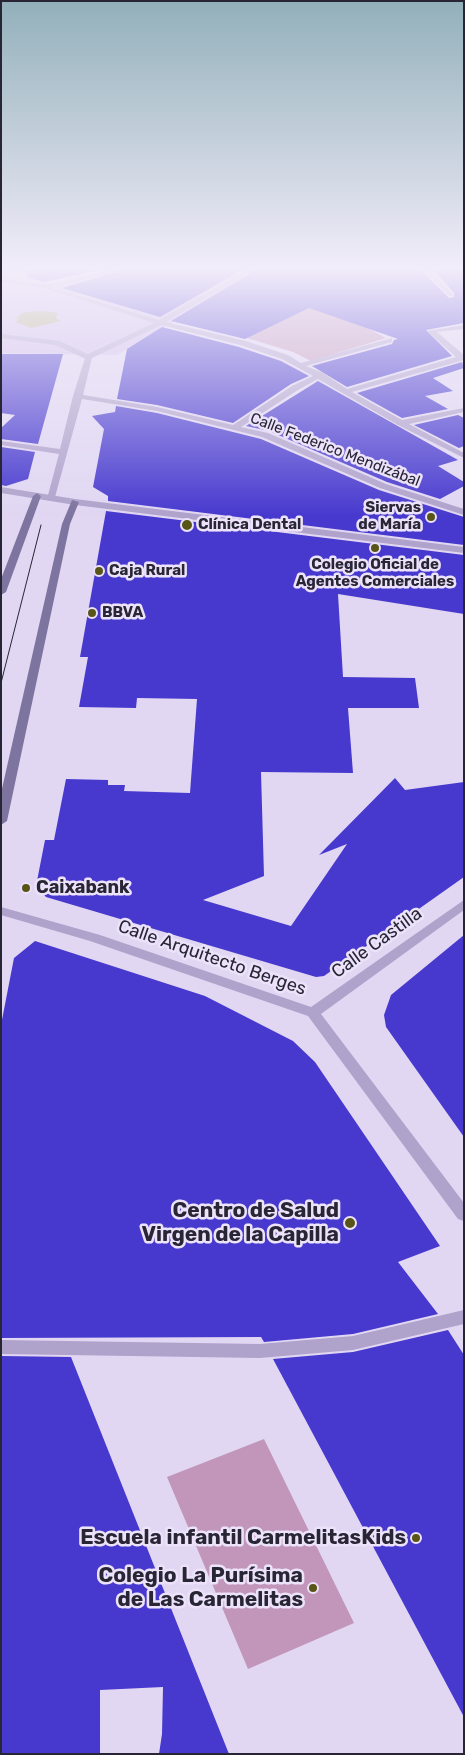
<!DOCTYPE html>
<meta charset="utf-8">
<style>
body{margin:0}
#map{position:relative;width:465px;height:1755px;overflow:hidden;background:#e1d7f3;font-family:Rubik,sans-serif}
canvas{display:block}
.frame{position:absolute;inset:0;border:2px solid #282535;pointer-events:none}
</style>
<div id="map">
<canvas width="465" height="1755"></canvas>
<div class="frame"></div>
</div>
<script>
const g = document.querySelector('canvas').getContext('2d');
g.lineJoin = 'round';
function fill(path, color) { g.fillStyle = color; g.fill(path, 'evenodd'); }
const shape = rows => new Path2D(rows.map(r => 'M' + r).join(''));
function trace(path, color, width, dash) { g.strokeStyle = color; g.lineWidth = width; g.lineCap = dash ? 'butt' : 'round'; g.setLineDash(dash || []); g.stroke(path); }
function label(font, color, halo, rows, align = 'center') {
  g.font = font + ' Rubik,sans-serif'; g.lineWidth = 5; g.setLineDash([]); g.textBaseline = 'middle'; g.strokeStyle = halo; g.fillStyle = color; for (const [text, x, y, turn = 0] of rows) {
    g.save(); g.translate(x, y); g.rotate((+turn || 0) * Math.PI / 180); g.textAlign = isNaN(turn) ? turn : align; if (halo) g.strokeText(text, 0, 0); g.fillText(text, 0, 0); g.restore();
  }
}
fill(shape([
 [302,306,337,312,386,338,311,361,293,352,247,338],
 [264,1439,354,1623,248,1669,167,1477]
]), '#c296ba');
fill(shape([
 [6,270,32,270,43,276,48,283,110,270,256,270,178,320,158,330,117,355,1,353,1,276],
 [75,291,197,291,143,312]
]), '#d0bdec');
fill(shape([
 [43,311,58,313,56,318,61,321,31,328,16,322,19,319,16,318,24,312]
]), '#b1ab74');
fill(shape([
 [28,270,100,270,44,282,27,277],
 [123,270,242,270,160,317,62,288],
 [256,270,421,270,449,298,454,297,454,293,433,270,464,270,464,323,426,330,452,356,347,387,312,366,392,344,394,340,398,339,309,308,245,339,171,321],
 [162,327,239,347,281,361,309,376,291,384,233,423,157,405,117,399,127,349],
 [1,354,63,354,38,444,1,439,1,428,15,415,1,413],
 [462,362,464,368,433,378,453,391,425,396,448,409,402,418,357,393],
 [318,381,458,460,438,466,464,482,464,486,440,499,387,482,269,431,246,426],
 [116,406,157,413,261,439,379,490,464,517,464,545,108,501,108,496,93,487,104,429,92,416,115,412],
 [458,415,464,418,464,446,459,448,414,425],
 [1,447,35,452,28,479,6,486,1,485],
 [106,511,464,555,464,614,338,594,343,677,415,678,419,708,348,708,353,773,261,772,264,876,203,900,291,926,347,844,319,855,395,778,405,790,464,782,464,877,324,976,316,977,46,897,36,886,45,840,54,840,66,779,108,780,108,785,125,785,124,791,190,793,197,699,137,698,136,708,79,707,88,657,80,657],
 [464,935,464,1137,386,1027,384,1015,391,995],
 [35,941,205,996,293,1041,315,1062,440,1246,398,1262,438,1314,353,1334,264,1342,261,1337,1,1338,1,1025,14,958],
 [448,1330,464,1355,464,1717,273,1359,353,1352],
 [1,1356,71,1357,229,1754,159,1754,162,1734,163,1687,100,1690,100,1754,1,1754]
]), '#4739ce');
fill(shape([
 [246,270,254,270,166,322,246,341,288,355,301,363,392,338,392,342,306,366,323,373,347,389,456,357,427,331,464,325,464,329,437,332,464,355,464,360,352,392,402,420,464,408,464,412,409,424,464,453,464,458,398,425,318,379,298,390,241,427,268,433,386,484,464,509,464,515,380,488,262,437,157,411,82,399,55,497,48,495,59,454,1,445,1,441,60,449,73,396,86,355,154,323,45,288,45,286,159,320,246,270],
 [161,325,240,345,282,359,313,376,292,386,233,425,157,407,83,395,92,358,161,325],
 [423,270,430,270,453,294,453,296,449,296,423,270],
 [464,1310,464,1324,353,1350,260,1358,1,1354,1,1340,260,1344,353,1336,464,1310]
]), '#afa2cb');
fill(shape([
 [109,270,121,270,57,287,43,288,1,282,1,278,43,284,57,283,109,270],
 [1,334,60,341,93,357,86,359,55,345,1,338,1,334],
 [1,487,75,499,464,547,464,553,75,505,1,493,1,487],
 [464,900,464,910,321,1014,464,1203,464,1221,458,1219,308,1016,90,941,1,915,1,907,100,935,311,1007,464,900]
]), '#afa2cb');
fill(shape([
 [37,493,41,496,6,592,1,595,1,579,33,496,37,493],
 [72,500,79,502,70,524,7,821,1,825,1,793,62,524,72,500]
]), '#7d749f');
trace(shape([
 [1,683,41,525]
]), '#282535', 1);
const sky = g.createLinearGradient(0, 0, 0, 516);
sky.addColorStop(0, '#92b0ba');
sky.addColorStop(0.52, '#f2edfa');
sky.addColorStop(1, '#f2edfa00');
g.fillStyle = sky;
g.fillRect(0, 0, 465, 516);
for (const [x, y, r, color] of [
 [431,517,5,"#595418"],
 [187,525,6,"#595418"],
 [375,548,5,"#595418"],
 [99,571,5,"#595418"],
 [92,613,5,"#595418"],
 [26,888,5,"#595418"],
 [350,1223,6,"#595418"],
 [416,1538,5,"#595418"],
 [313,1588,5,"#595418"]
]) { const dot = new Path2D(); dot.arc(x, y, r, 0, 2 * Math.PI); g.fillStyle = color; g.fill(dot); trace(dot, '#ece3fa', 2); }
label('15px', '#282535', '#ece3fa', [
 ["Calle Federico Mendizábal",335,450,21]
]);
label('bold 15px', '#282535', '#ece3fa', [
 ["Siervas",421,508,"right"],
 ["de María",421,525,"right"],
 ["Clínica Dental",198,525],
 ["Colegio Oficial de",375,565,"center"],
 ["Agentes Comerciales",375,582,"center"],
 ["Caja Rural",109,571],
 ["BBVA",102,613]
], 'left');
label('bold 18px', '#282535', '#ece3fa', [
 ["Caixabank",36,888]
], 'left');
label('18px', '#282535', '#ece3fa', [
 ["Calle Castilla",377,943,-36],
 ["Calle Arquitecto Berges",212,958,19]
]);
label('bold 21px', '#282535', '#ece3fa', [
 ["Centro de Salud",339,1211],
 ["Virgen de la Capilla",339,1235],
 ["Escuela infantil CarmelitasKids",406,1538],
 ["Colegio La Purísima",303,1576],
 ["de Las Carmelitas",303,1600]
], 'right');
</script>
